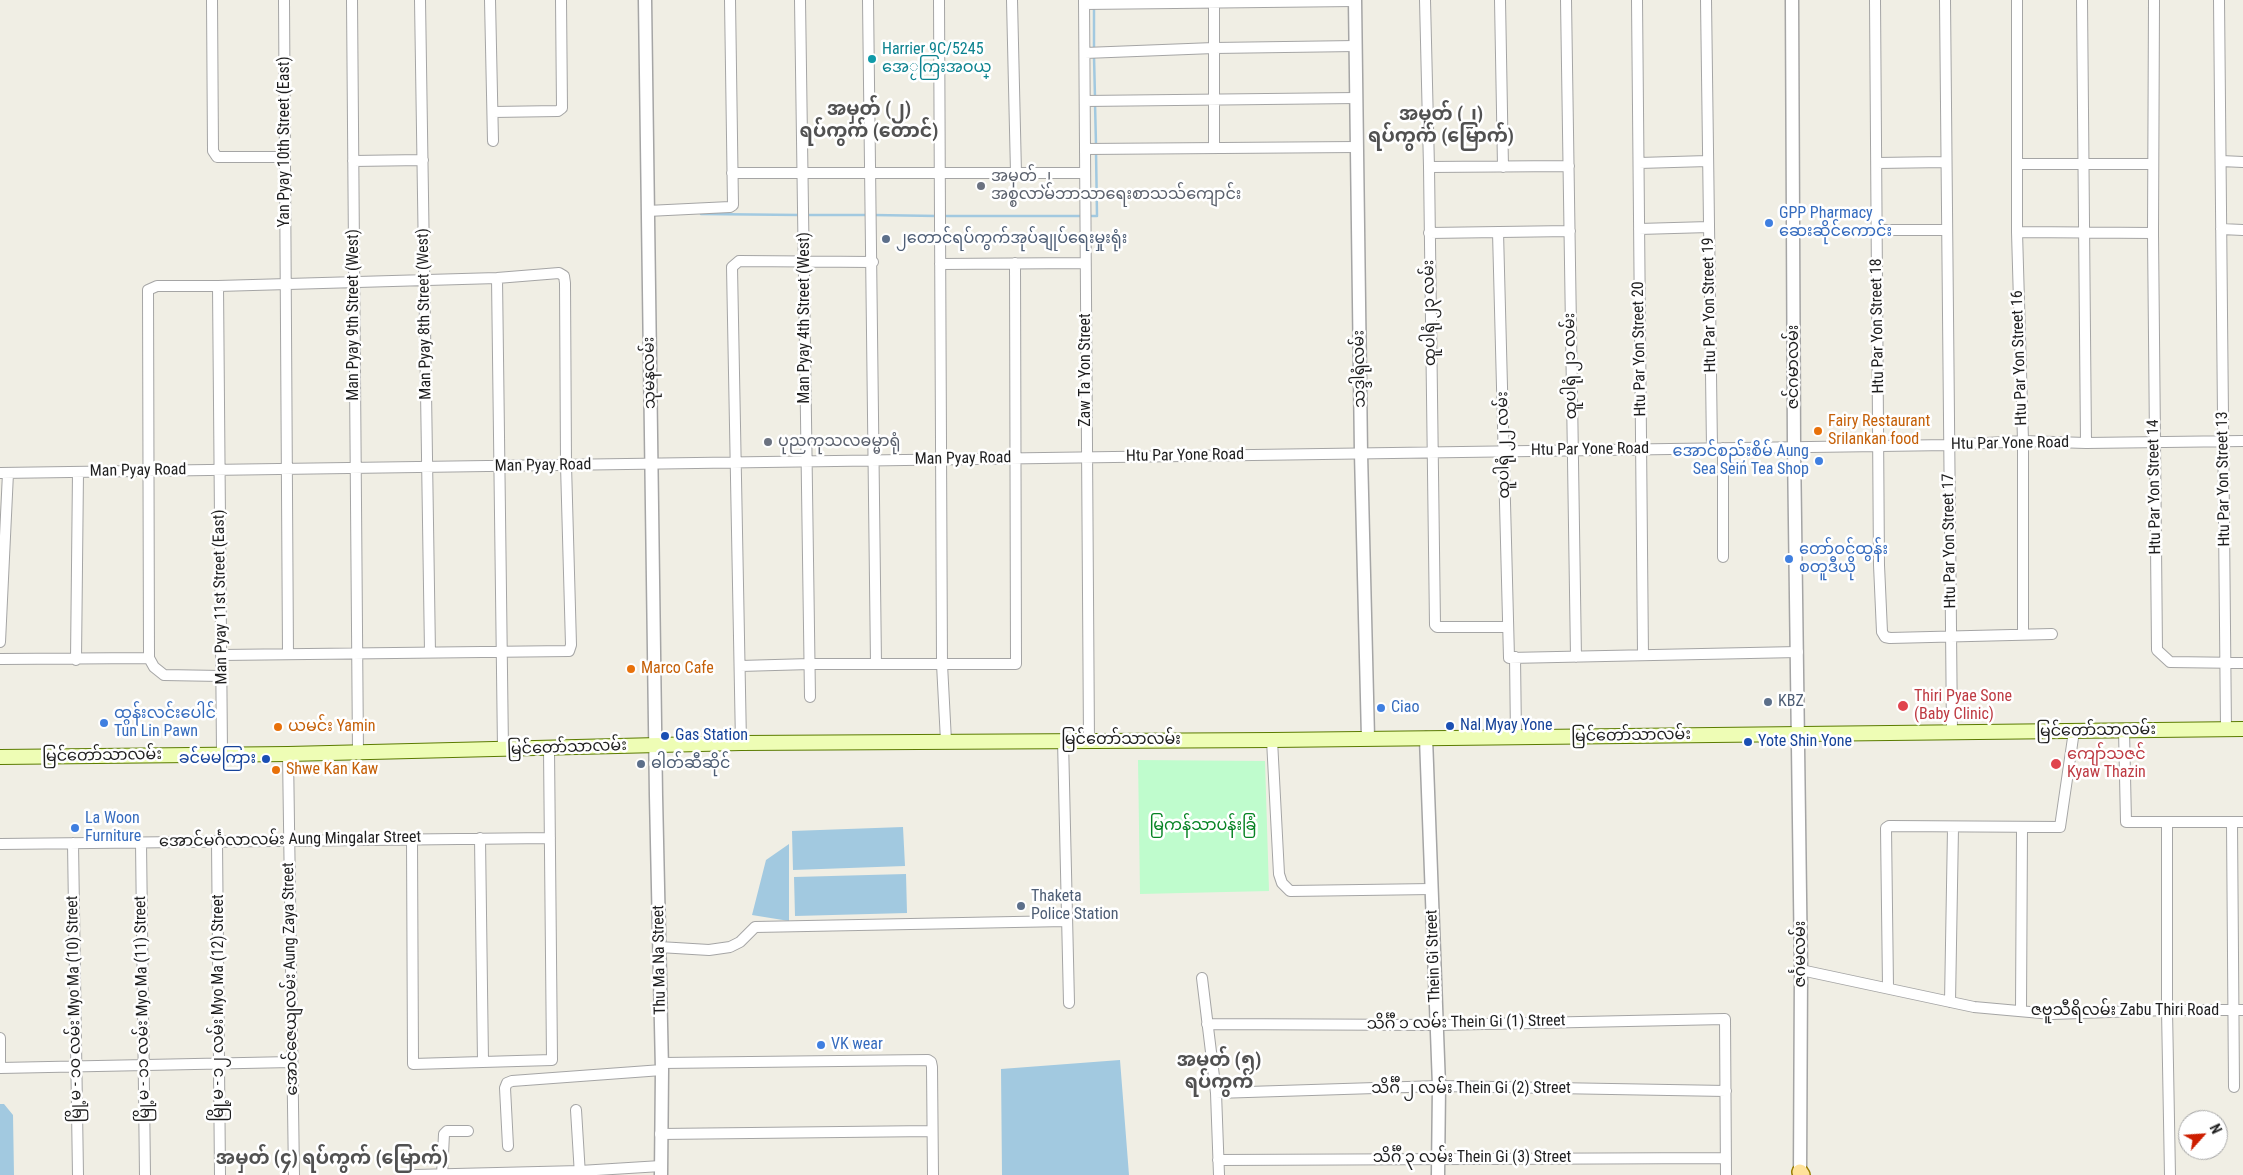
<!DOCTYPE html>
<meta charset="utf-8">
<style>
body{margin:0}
#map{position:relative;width:2243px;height:1175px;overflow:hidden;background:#f0eee4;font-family:"Roboto Condensed",sans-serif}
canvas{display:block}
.north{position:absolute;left:2178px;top:1110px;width:50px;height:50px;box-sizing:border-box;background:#fff;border:1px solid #a5a5a5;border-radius:50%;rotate:64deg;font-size:14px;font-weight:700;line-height:20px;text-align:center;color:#1e1e1e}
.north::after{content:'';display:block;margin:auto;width:18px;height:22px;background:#cd1e00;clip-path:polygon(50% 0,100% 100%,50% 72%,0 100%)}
</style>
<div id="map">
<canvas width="2243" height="1175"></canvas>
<div class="north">N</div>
</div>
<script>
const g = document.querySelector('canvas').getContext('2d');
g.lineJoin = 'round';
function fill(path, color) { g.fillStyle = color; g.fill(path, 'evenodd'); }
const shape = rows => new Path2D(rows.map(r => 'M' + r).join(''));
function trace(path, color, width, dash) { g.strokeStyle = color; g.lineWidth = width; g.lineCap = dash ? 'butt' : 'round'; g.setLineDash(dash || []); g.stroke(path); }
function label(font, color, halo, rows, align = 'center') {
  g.font = font + ' "Roboto Condensed","Noto Sans Myanmar",sans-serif'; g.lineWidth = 5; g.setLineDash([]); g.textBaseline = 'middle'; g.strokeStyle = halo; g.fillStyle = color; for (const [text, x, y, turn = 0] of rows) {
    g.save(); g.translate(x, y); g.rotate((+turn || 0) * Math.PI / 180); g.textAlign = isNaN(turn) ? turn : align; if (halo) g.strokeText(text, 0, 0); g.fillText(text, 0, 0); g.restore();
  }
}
fill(shape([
 [1138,760,1265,761,1269,891,1140,894]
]), '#bffccd');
fill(shape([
 [903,827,905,866,793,870,792,831],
 [789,844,789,921,752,915,766,860],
 [906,874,907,913,795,916,794,877],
 [1120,1060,1129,1175,1002,1175,1001,1069],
 [0,1104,4,1104,13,1115,14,1175,0,1175]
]), '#a2c9e0');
trace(shape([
 [1094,6,1094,50],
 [1094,56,1095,98],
 [1095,103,1096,145],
 [701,214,800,215],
 [805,215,867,215],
 [873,215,937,216],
 [943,216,1082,216],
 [1088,216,1097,216,1096,151]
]), '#a2c9e0', 2.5);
const minor = shape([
 [212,0,213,151,217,157,285,157],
 [284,0,288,654],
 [352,0,358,752],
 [420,0,430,652],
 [490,0,493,141],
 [800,0,810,697],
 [868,0,876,664],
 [939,0,942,664,946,741],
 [1012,0,1016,173],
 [1084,0,1089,741],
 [1425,0,1429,167,1435,625,1437,627,1508,627],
 [1500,0,1503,167],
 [1566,0,1576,657],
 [1637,0,1643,655],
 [1706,0,1712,448],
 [1875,0,1879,565,1882,632,1885,637,1890,638,2052,634],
 [1945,0,1952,732],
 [2017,0,2017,232,2023,441,2023,633],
 [2082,0,2086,443],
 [2154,0,2153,233,2157,650,2170,662,2243,663],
 [2219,0,2226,729],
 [1084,4,1355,1],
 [1085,53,1214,48,1356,46],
 [1085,101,1357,98],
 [493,112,558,111,562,108,561,0],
 [1214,147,1214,0],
 [1085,149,1357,147],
 [353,161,423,160],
 [2221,161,2243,162],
 [1639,163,1708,161],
 [1877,163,1946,162],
 [2017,164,2153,164],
 [1429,167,1569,166],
 [732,173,1085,173],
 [647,211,730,207,733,205,730,0],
 [1639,229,1709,227],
 [2221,229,2243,230],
 [1877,230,1947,230],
 [1498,232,1509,658,1798,652],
 [2017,232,2153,233],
 [1429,233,1570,231],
 [940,264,1085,263],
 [497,278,503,750],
 [218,286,222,754],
 [0,473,1949,445,2023,441,2086,443,2243,441],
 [1723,557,1723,448],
 [0,642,8,473],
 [221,655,569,651,571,645,566,465,565,283,564,276,559,273,497,278,218,286,157,286,148,290,149,658,154,667,164,675,221,676],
 [1515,657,1516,737],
 [0,659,149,658],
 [76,660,78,472],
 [740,666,810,664,1016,664,1015,263],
 [2124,730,2126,822,2243,822],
 [1063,740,1069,1003],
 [1272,740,1279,874,1282,883,1290,891,1432,889],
 [741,743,732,267,739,261,873,262],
 [288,754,294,1175],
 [2167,822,2167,1010,2170,1175],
 [2232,823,2234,1087],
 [480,838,483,1062],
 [412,839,413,1064,552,1060,549,749],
 [217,841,220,1175],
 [141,842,145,1175],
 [73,843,78,1175],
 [0,844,550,838],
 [659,947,709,950,730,947,740,942,755,927,1066,921],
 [1801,970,1974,1007,2052,1014,2167,1010,2243,1010],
 [1202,978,1216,1093,1219,1175],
 [1888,987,1886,828,1889,826,2060,827,2074,731],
 [1950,1002,1953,828],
 [2021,1011,2022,828],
 [1207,1024,1436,1025,1725,1019,1726,1175],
 [0,1038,0,1068],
 [662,1063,928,1060,931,1062,932,1067,933,1175],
 [0,1068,292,1062],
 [1216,1093,1439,1086,1726,1091],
 [576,1110,580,1175],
 [660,1134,932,1131],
 [508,1146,505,1088,507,1083,512,1081,662,1070],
 [1218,1160,1726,1158],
 [414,1175,580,1171,661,1166],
 [442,1175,444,1134,447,1131,468,1131]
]);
const tertiary = shape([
 [645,0,656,796,662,1070,661,1175],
 [1355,0,1361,453,1368,738],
 [1792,0,1794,447,1801,970,1800,1175],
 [1426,738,1439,1086,1438,1175]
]);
const secondary = shape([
 [0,757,288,754,741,743,1272,740,2243,729]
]);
const primary = shape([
 [1800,1172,1802,1175]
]);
trace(minor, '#a5a5a5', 12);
trace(tertiary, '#a5a5a5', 15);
trace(secondary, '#5b7b00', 16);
trace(primary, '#997d00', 18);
trace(minor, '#fff', 10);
trace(tertiary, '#fff', 12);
trace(secondary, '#eefdb5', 14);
trace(primary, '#ffe29a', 15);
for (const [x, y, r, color] of [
 [872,59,5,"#0f9aa8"],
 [981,186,5,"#6b7280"],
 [1769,223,5,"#3f7fe0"],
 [886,239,5,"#5c6f8a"],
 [1818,431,5,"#e8710a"],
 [768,442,5,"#6b7280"],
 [1819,461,5,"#3f7fe0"],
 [1789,559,5,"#3f7fe0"],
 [631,669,5,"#e8710a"],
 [1768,702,5,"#5c6f8a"],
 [1903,706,6,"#e0444e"],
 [1381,708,5,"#3f7fe0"],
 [104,723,5,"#3f7fe0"],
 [1450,726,5,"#1a4fb4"],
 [278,727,5,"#e8710a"],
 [665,736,5,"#1a4fb4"],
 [1748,742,5,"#1a4fb4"],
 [266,759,5,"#1a4fb4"],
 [641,764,5,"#5c6f8a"],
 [2056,764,6,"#e0444e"],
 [276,770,5,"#e8710a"],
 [75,828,5,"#3f7fe0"],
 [1021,906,5,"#5c6f8a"],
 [821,1045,5,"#3f7fe0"]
]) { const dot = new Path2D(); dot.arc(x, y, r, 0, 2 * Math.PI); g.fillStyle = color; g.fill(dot); trace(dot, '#fff', 2); }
label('16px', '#0d838f', '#fff', [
 ["Harrier 9C/5245",882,50],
 ["အေႂကြးအဝယ္",882,68]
], 'left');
label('16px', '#1e1e1e', '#fff', [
 ["Yan Pyay 10th Street (East)",285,142,-90],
 ["Htu Par Yon Street 19",1710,305,-91],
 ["ထူပါရုံ ၂၃ လမ်း",1430,313,-91],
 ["Man Pyay 8th Street (West)",425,314,-91],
 ["Man Pyay 9th Street (West)",354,315,-90],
 ["Man Pyay 4th Street (West)",805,318,-90],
 ["Htu Par Yon Street 18",1878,326,-91],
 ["Htu Par Yon Street 20",1640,349,-91],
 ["Htu Par Yon Street 16",2020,358,-92],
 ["ထူပါရုံ ၂၁ လမ်း",1571,366,-91],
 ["ဇင်ဂမာလမ်း",1794,367,-90],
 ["သဒ္ဒါရုံလမ်း",1360,369,-91],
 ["Zaw Ta Yon Street",1086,370,-90],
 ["သုမနလမ်း",650,373,-91],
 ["Htu Par Yone Road",2010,444,-1],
 ["ထူပါရုံ ၂၂ လမ်း",1504,445,-91],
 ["Htu Par Yone Road",1590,450,-1],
 ["Htu Par Yone Road",1185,456,-1],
 ["Man Pyay Road",963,459,-1],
 ["Man Pyay Road",543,466,-1],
 ["Man Pyay Road",138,471,-1],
 ["Htu Par Yon Street 13",2224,479,-91],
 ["Htu Par Yon Street 14",2155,487,-91],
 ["Htu Par Yon Street 17",1950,541,-91],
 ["Man Pyay 11st Street (East)",221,597,-91],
 ["မြင်တော်သာလမ်း",2096,731,-1],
 ["မြင်တော်သာလမ်း",1631,736,-1],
 ["မြင်တော်သာလမ်း",1121,740],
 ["မြင်တော်သာလမ်း",567,748,-2],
 ["မြင်တော်သာလမ်း",102,756,-1],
 ["အောင်မင်္ဂလာလမ်း Aung Mingalar Street",290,840,-1],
 ["ဇင်္ဂမလမ်း",1801,954,-90],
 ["Thein Gi Street",1434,956,-92],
 ["Thu Ma Na Street",660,960,-91],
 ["အောင်ဇေယျလမ်း Aung Zaya Street",291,979,-91],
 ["မြို့မ - ၁၂ လမ်း Myo Ma (12) Street",219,1008,-90],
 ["မြို့မ - ၁၀ လမ်း Myo Ma (10) Street",75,1009,-91],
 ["မြို့မ - ၁၁ လမ်း Myo Ma (11) Street",143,1009,-91],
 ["ဇဗူသီရိလမ်း Zabu Thiri Road",2125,1011],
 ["သိင်္ဂီ ၁ လမ်း Thein Gi (1) Street",1466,1023,-1],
 ["သိင်္ဂီ ၂ လမ်း Thein Gi (2) Street",1471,1089],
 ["သိင်္ဂီ ၃ လမ်း Thein Gi (3) Street",1472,1158]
]);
label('16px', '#5b616d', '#fff', [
 ["အမှတ် ၂",991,177],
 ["အစ္စလာမ်ဘာသာရေးစာသသ်ကျောင်း",991,195],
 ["ပုညကုသလဓမ္မာရုံ",778,442]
], 'left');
label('16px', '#366cbe', '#fff', [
 ["GPP Pharmacy",1779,214],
 ["ဆေးဆိုင်ကောင်း",1779,232],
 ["အောင်စည်းစိမ် Aung",1809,452,"right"],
 ["Sea Sein Tea Shop",1809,470,"right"],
 ["တော်ဝင်ထွန်း",1799,550],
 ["စတူဒီယို",1799,568],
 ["Ciao",1391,708],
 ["ထွန်းလင်းပေါင်",114,714],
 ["Tun Lin Pawn",114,732],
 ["La Woon",85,819],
 ["Furniture",85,837],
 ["VK wear",831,1045]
], 'left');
label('16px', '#4e5e75', '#fff', [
 ["၂တောင်ရပ်ကွက်အုပ်ချုပ်ရေးမှုးရုံး",896,239],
 ["KBZ",1778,702],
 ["ဓါတ်ဆီဆိုင်",651,764],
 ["Thaketa",1031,897],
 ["Police Station",1031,915]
], 'left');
label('16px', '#c56008', '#fff', [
 ["Fairy Restaurant",1828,422],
 ["Srilankan food",1828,440],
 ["Marco Cafe",641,669],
 ["ယမင်း Yamin",288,727],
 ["Shwe Kan Kaw",286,770]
], 'left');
label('16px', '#be3a42', '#fff', [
 ["Thiri Pyae Sone",1914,697],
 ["(Baby Clinic)",1914,715],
 ["ကျော်သဇင်",2067,755],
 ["Kyaw Thazin",2067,773]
], 'left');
label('16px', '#164399', '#fff', [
 ["Nal Myay Yone",1460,726],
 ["Gas Station",675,736],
 ["Yote Shin Yone",1758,742],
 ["ခင်မမကြား",256,759,"right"]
], 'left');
label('16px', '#068323', '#fff', [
 ["မြကန်သာပန်းခြံ",1203,826]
]);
label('bold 19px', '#515151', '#fff', [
 ["အမှတ် (၂)",869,110],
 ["ရပ်ကွက် (တောင်)",869,132],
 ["အမှတ် (၂)",1441,115],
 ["ရပ်ကွက် (မြောက်)",1441,137],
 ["အမှတ် (၅)",1219,1061],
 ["ရပ်ကွက်",1219,1083],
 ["အမှတ် (၄) ရပ်ကွက် (မြောက်)",332,1159]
]);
</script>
